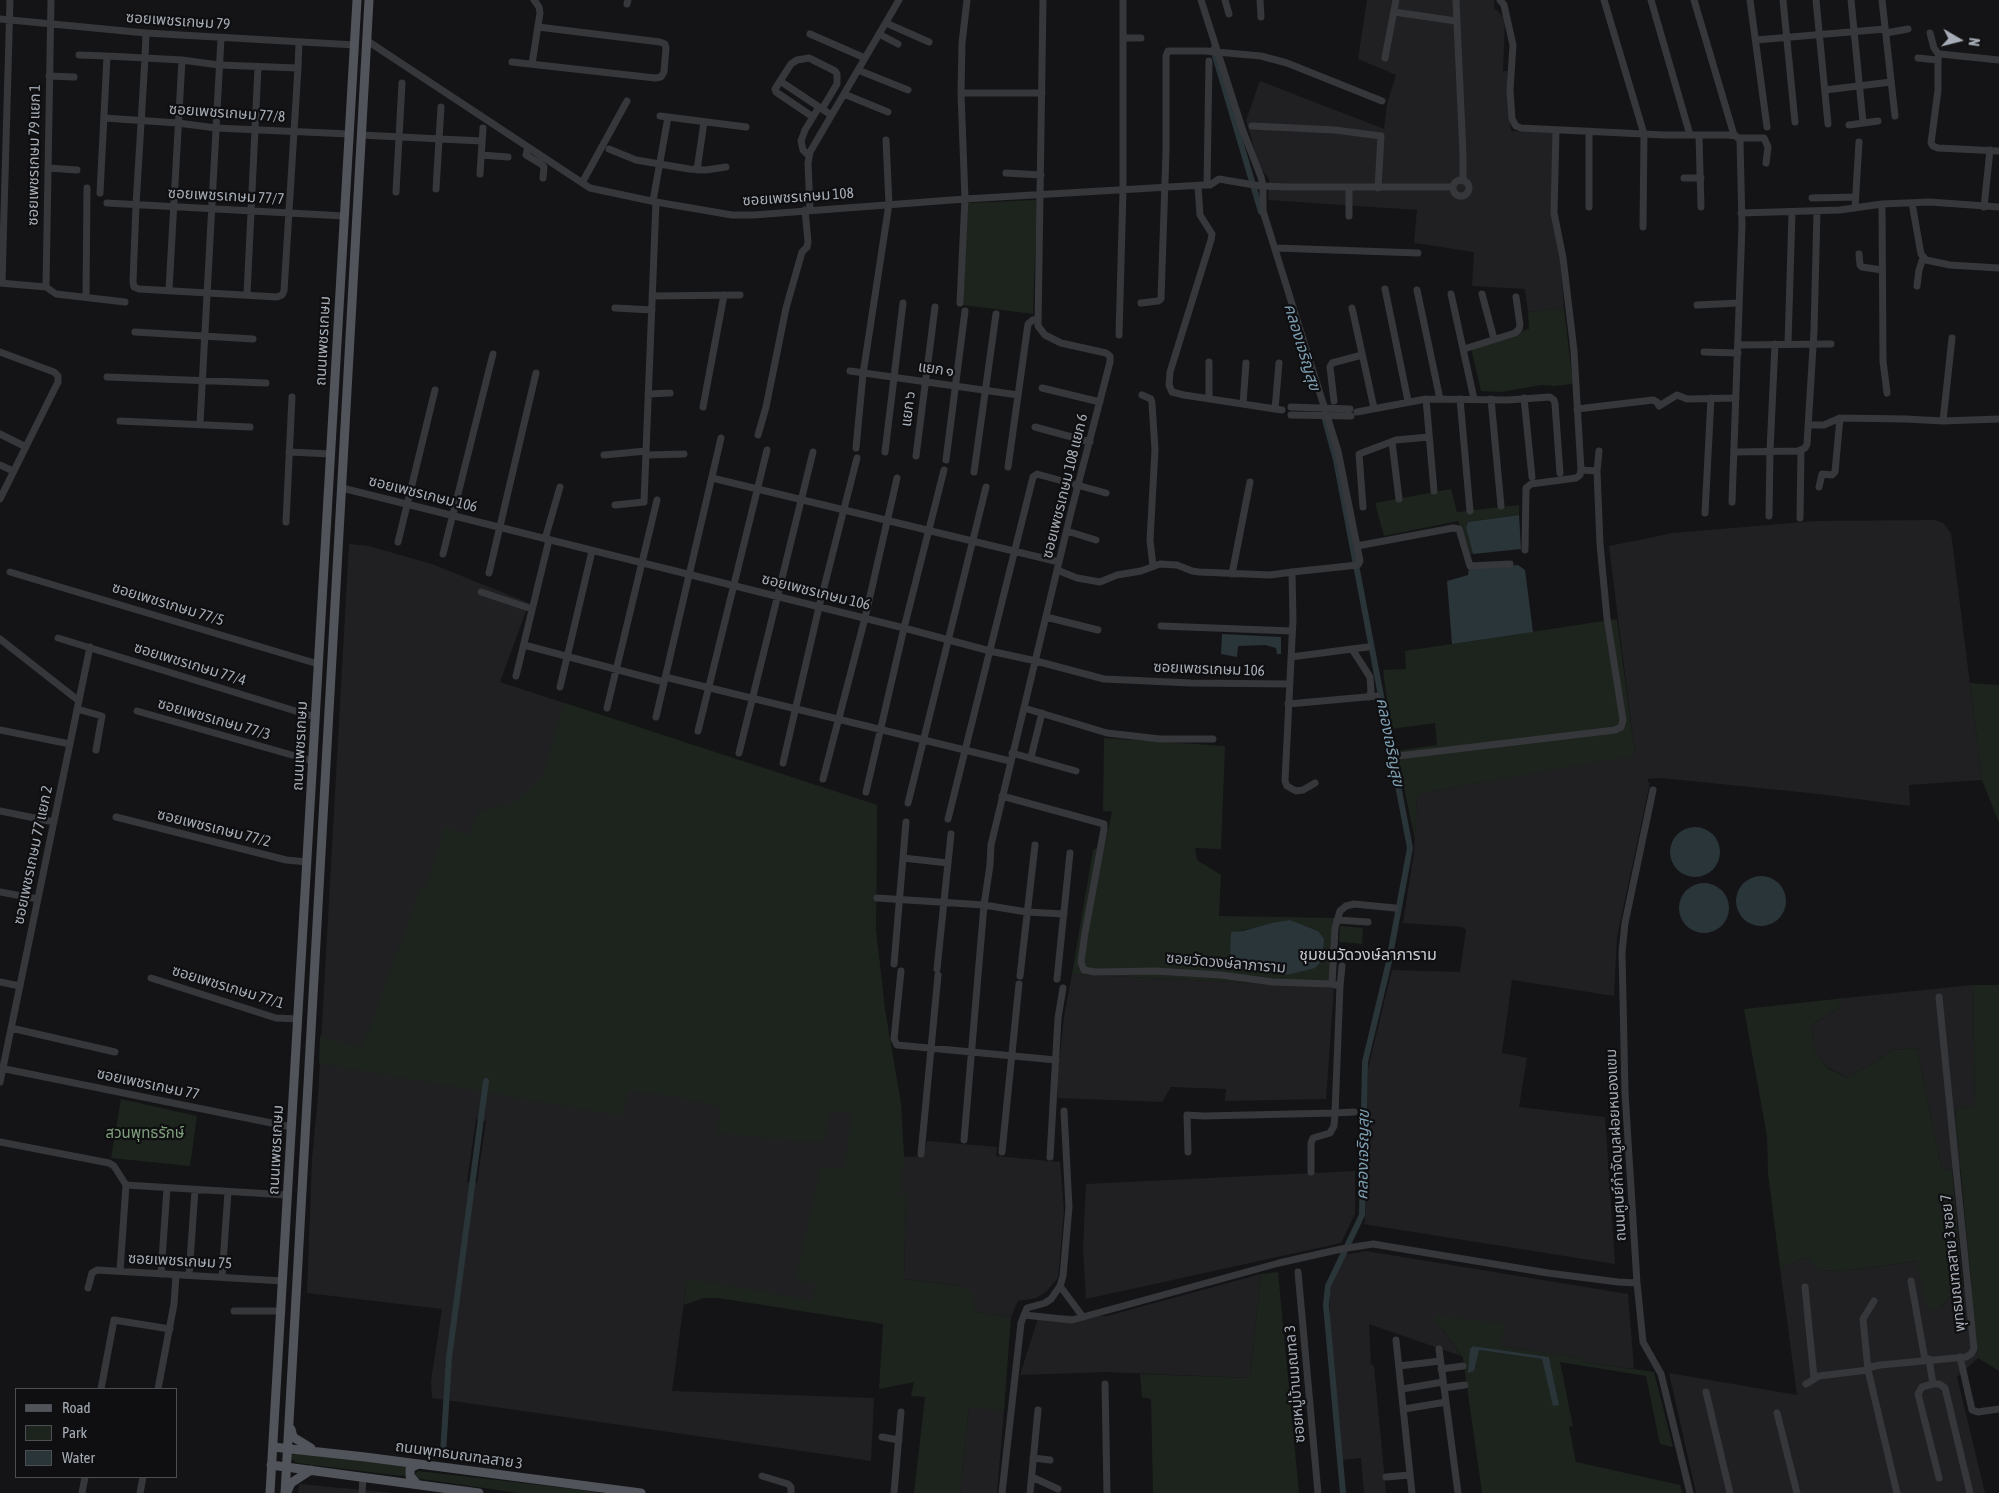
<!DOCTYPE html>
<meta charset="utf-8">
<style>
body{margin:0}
#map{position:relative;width:1999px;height:1493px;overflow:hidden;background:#141416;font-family:"Asap Condensed",sans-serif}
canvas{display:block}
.legend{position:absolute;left:15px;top:1388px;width:162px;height:90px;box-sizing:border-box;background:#0f0f11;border:1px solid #4b4e53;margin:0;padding:6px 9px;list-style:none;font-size:15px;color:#a6adb6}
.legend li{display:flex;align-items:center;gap:10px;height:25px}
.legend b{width:25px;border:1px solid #4b4e53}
.north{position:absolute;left:1934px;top:15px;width:50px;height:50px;-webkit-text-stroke:4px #0f0f11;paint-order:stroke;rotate:98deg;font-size:14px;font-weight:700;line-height:20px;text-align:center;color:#a6adb6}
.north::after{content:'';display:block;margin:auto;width:18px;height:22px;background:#a6adb6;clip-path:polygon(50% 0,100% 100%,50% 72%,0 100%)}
</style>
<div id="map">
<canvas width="1999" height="1493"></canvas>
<ul class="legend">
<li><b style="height:6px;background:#51545a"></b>Road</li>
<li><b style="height:14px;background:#1c241d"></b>Park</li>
<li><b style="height:14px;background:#2a353a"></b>Water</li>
</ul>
<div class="north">N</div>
</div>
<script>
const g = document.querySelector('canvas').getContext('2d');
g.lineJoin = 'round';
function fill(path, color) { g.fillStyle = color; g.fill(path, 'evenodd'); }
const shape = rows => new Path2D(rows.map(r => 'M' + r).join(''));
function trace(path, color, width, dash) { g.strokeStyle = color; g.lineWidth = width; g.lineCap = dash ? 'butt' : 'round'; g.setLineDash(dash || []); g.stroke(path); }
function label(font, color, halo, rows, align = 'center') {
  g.font = font + ' "Asap Condensed","Noto Sans Thai",sans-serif'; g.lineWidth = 4.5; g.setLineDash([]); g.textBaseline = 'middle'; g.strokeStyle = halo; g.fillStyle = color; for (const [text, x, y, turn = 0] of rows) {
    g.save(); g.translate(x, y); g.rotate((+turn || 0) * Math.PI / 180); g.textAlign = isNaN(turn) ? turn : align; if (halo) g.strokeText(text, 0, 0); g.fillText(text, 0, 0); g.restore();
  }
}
fill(shape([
 [1367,0,1494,0,1494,8,1505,18,1503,71,1507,71,1511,131,1554,132,1554,216,1560,258,1564,308,1528,312,1525,289,1472,286,1474,252,1414,243,1417,210,1268,200,1269,179,1259,166,1246,120,1260,81,1384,129,1387,104,1396,75,1358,59],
 [1935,520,1943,523,1951,533,1982,780,1909,785,1910,806,1819,794,1661,778,1648,779,1648,783,1650,783,1617,937,1614,996,1512,980,1502,1053,1527,1058,1519,1107,1605,1117,1615,1264,1363,1224,1365,1221,1368,1068,1392,970,1460,972,1466,930,1462,927,1403,923,1414,852,1417,794,1635,754,1609,546,1673,533,1816,521],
 [349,544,369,546,432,564,529,603,500,682,877,805,876,931,885,1010,901,1104,904,1157,923,1156,927,1141,997,1147,996,1156,1060,1162,1064,1211,1058,1278,1046,1292,1036,1298,1018,1301,1011,1317,975,1312,961,1286,904,1279,906,1194,812,1301,687,1280,672,1391,874,1398,871,1461,432,1398,431,1381,442,1309,307,1293,312,1159,318,1096],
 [476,1119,486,1121,477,1183,467,1182],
 [1072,974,1334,987,1326,1099,1225,1101,1226,1089,1171,1087,1162,1102,1058,1098,1057,1081,1064,1017],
 [1973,985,1975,1105,1955,1110,1961,1169,1942,1170,1917,1048,1894,1050,1848,1078,1827,1067,1815,1050,1811,1025,1837,1009,1845,998],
 [1355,1171,1355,1214,1341,1243,1086,1299,1083,1250,1086,1184],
 [1366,1251,1628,1294,1634,1369,1581,1362,1581,1358,1500,1346,1505,1324,1435,1319,1461,1356,1369,1324,1371,1364,1374,1366,1386,1493,1364,1493,1361,1458,1342,1460,1330,1324,1330,1291,1343,1255],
 [1807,1257,1818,1270,1844,1271,1918,1261,1941,1308,1950,1296,1963,1287,1972,1286,1978,1358,1957,1377,1985,1493,1696,1493,1669,1373,1797,1395,1780,1268],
 [1261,1274,1250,1378,1106,1372,1020,1375,1039,1315,1107,1316],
 [969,1406,1004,1411,997,1493,960,1493],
 [299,1484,395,1493,298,1493]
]), '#202023');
fill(shape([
 [1037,200,1033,314,963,305,968,203],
 [1564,308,1573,384,1553,386,1541,385,1501,392,1481,391,1471,348,1529,329,1528,312],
 [1451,489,1457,512,1519,505,1519,515,1468,522,1466,527,1473,554,1471,554,1458,521,1384,536,1375,503],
 [1617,619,1635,755,1417,794,1415,839,1396,751,1437,745,1435,723,1391,729,1383,670,1406,669,1405,651],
 [1970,683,1999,685,1999,823,1982,780],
 [565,703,877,805,876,931,885,1010,901,1104,904,1157,899,1196,906,1193,904,1279,961,1286,974,1295,975,1312,1011,1317,1004,1411,969,1407,960,1493,914,1493,925,1397,911,1396,914,1382,879,1389,883,1324,718,1298,704,1298,684,1305,687,1279,812,1300,816,1283,795,1281,821,1167,844,1170,852,1113,830,1111,824,1142,791,1140,717,1133,721,1107,674,1096,628,1091,622,1116,319,1063,320,1036,362,1048,421,888,426,890,444,827,468,835,479,811,512,804,542,776],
 [1104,738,1225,746,1221,849,1195,848,1197,860,1221,875,1219,916,1339,918,1334,987,1072,974,1093,850,1105,843,1112,812,1103,811],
 [1290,920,1318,931,1291,973,1287,975,1277,966,1263,964,1251,969,1246,968,1235,932],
 [1340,926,1363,928,1362,944,1339,942],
 [1973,985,1999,985,1999,1371,1978,1358,1955,1110,1975,1105],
 [1845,998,1837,1009,1811,1025,1815,1050,1827,1068,1848,1078,1894,1050,1917,1048,1942,1170,1952,1169,1963,1287,1950,1296,1941,1308,1927,1309,1917,1261,1844,1271,1817,1270,1807,1257,1780,1268,1768,1173,1767,1136,1744,1009],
 [121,1099,197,1116,190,1166,111,1158],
 [1278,1272,1299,1493,1153,1493,1151,1399,1142,1397,1140,1374,1250,1378,1261,1274],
 [1434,1315,1505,1324,1501,1346,1582,1358,1582,1362,1654,1372,1673,1447,1660,1444,1646,1376,1560,1362,1573,1427,1569,1426,1576,1462,1680,1485,1682,1493,1482,1493,1463,1358,1435,1319],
 [1473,1346,1549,1357,1559,1405,1542,1359,1478,1350],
 [298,1453,405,1466,406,1475,402,1476,297,1463,291,1459,291,1455],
 [418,1471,566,1488,601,1493,518,1493,415,1478,413,1475]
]), '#1c241d');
fill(shape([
 [1519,515,1521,549,1473,554,1466,527,1468,522],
 [1518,565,1525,570,1533,632,1452,644,1447,581,1468,575,1469,568],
 [1222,634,1281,637,1281,654,1277,654,1276,648,1265,645,1238,646,1237,657,1221,654],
 '1670 852a25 25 0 1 1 50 0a25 25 0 1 1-50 0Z',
 '1736 901a25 25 0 1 1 50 0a25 25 0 1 1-50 0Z',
 '1679 908a25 25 0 1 1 50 0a25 25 0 1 1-50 0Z',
 [1290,920,1318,931,1324,939,1322,960,1315,968,1287,975,1277,966,1263,964,1251,969,1246,968,1243,961,1233,960,1230,954,1231,932,1243,931,1272,923],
 [1473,1346,1549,1357,1559,1405,1553,1406,1542,1359,1479,1350,1474,1371,1468,1373,1470,1349]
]), '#2a353a');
trace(shape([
 [1213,49,1261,212],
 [1325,420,1336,460,1410,848,1388,966,1365,1062,1362,1215,1328,1286,1326,1305,1343,1493],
 [443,1453,449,1358,486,1081]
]), '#2a353a', 6);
trace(shape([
 [1201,0,1243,131,1261,177,1263,186,1263,211,1338,451,1357,546],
 [1225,0,1229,14],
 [1260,0,1261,17],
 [1456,0,1463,154,1463,181],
 [1500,0,1504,5,1513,45,1510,90,1512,119,1516,126,1521,128,1664,135,1728,135,1736,136,1740,140,1742,225,1732,502],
 [1604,0,1644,134,1643,227],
 [1651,0,1690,135],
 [1694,0,1734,135],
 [1750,0,1767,127],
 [1783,0,1795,122],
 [1816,0,1828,124],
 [1851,0,1863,122],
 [1882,0,1895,116],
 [627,4,628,0],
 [1394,12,1456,21],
 [0,19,146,33,355,45],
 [886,23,929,42],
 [1886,33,1908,29],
 [1930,33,1934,48,1939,55],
 [810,34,865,58],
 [879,34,898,44],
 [1123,38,1141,38],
 [366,40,590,188,656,202,732,215,754,215,965,199,1203,185,1210,185,1219,179,1260,186,1289,187,1453,187],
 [1756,40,1885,29],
 [79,55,107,56,145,58,182,60,219,65,298,68,284,291,282,295,277,297,139,289,134,287,133,282,136,205,145,58,146,33],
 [1385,58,1396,0],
 [1918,58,1937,60],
 [1999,60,1940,54,1938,58,1938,90,1931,143,1933,146,1938,148,1999,151],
 [512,62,655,78,661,77,664,72,666,48,665,44,660,42,538,27],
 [532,64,540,13,539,7,534,0],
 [298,68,299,42],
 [858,70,908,90],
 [49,76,74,77],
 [780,81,831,115],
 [1825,90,1891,82],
 [961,93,1042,93],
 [844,94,888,112],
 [660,116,746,127],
 [813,117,776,92,775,89,791,64,797,60,809,58,835,71,837,74,837,84,822,109],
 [104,118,178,123,216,128,349,134],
 [1849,125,1878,121],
 [1252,126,1335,130,1381,136,1378,188],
 [361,135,482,141],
 [1699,136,1701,207],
 [1738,138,1764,138,1768,147,1766,163],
 [528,147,526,155,541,164,544,167,543,178],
 [609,149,636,160,689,169,706,170,726,167],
 [481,155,508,157],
 [809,156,803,150,801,141,805,130,819,107],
 [48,168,77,170],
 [697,170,704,122],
 [1006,173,1041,175],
 [480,174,483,128],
 [1684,178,1701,178],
 '1453 188a8 8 0 1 1 16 0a8 8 0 1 1-16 0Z',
 [582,183,627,101],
 [1207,185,1209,61],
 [1198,186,1200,215,1212,234,1211,240,1170,372,1169,385,1172,392,1184,395,1282,410],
 [436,189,441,107],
 [396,192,402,83],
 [100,193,107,56],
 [1812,198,1855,197],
 [653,201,668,117],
 [107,203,344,216],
 [1912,203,1921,254,1926,260,1950,265,1999,268],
 [1882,204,1883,361,1887,393],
 [1589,207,1589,131],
 [1984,207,1990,150],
 [1855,208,1859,142],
 [810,210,808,163,810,152,899,0],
 [1741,213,1840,210,1882,204,1930,202,1999,207],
 [1349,216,1349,188],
 [1276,248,1418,253],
 [1859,254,1860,265,1862,267,1882,270],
 [0,283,46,287,56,294,125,302],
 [2,283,10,0],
 [1917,286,1919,270,1923,258],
 [46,287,51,0],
 [1385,289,1408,401],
 [169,290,182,60],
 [1417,290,1440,399],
 [1451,294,1474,399],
 [1482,294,1494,339],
 [247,295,258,67],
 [652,296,740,295],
 [86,297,87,188],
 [960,303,965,199,961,93,962,43,967,0],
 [1141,303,1158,301,1161,299,1166,152,1166,56,1168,51,1205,51,1261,56,1287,63,1382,101],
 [1697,305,1739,303],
 [615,308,652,310],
 [1352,308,1374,408],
 [135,332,253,339],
 [1119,335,1123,190,1123,0],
 [1788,344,1792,212],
 [1738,345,1831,344],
 [1464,349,1515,333,1519,329,1520,325,1516,297],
 [0,352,54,372,58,376,58,382,0,499],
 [1704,352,1738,353],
 [850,371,1018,395],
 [107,377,266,383],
 [1042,388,1100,402],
 [648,394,670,393],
 [1142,395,1151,399,1152,403,1155,450,1150,540,1153,566],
 [1524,398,1532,477],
 [1209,399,1209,362],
 [1426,399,1434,491],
 [1460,399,1470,511],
 [1491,399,1501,506],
 [1334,401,1330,367,1332,363,1362,355],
 [1243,404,1246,363],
 [703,407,724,295],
 [1275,409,1279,363],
 [1577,409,1653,400,1657,402,1659,406,1677,395,1687,399,1736,398],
 [1357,412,1426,399,1508,400,1550,397,1554,400,1555,404,1560,473],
 [120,421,250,427],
 [1943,421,1952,338],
 [200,424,221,38],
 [1808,425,1824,425,1840,418,1906,419,1943,421,1999,419],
 [1035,427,1090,442],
 [0,434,26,447],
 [758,435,766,407,786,308,802,252,807,247,808,242,805,210],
 [1392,442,1399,499],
 [856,448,863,374,889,204,886,140],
 [289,452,331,454],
 [885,452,903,303],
 [1735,452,1798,451,1805,448,1807,444,1814,331,1817,211],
 [604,455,646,451],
 [646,455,684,454],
 [916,456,935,307],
 [946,460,965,311],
 [0,465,13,471],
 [1008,467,1028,324,1033,320,1038,319],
 [1581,470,1597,471],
 [974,472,996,314],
 [712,478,1059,562],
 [1819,487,1822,474,1832,475,1835,472,1840,418],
 [342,488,904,628,990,651,1036,661,1104,679,1191,683,1289,684],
 [615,505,644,502,656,202],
 [1363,507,1359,454,1396,440,1429,437],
 [1705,513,1711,398],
 [1769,516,1770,451,1775,344],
 [1800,518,1801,450],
 [286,522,292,397],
 [1067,531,1096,540],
 [545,539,560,487],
 [398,542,435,390],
 [1525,550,1526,488,1531,484,1576,478,1580,475,1581,470,1574,351,1563,258,1554,213,1556,130],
 [443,554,493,354],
 [1057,570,1077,578,1100,582,1117,575,1141,571,1160,564,1177,565,1192,571,1199,572,1270,575,1292,572,1293,619,1285,781,1287,786,1296,791,1303,790,1315,783],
 [10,572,318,664],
 [1292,572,1358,565,1360,561,1357,546,1453,528,1459,529,1470,566,1510,564],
 [489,573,536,373],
 [1232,574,1250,482],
 [481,592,532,609],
 [1046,617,1098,630],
 [1161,626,1292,631],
 [58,638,315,717],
 [0,639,79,701],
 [524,645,664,682],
 [1352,649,1368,647],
 [1291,657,1352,649,1370,677,1371,691,1369,697],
 [516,676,549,540],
 [665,677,1010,761],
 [560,687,592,551],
 [1288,704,1377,696],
 [607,708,657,500],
 [1024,708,1107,733,1160,739,1213,739],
 [77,709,102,716,96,750],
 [137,711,313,761],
 [656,717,721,438],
 [0,730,70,744],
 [698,731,767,450],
 [739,753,813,452],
 [1012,753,1076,771],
 [1398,756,1615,730,1621,727,1623,720,1607,618,1600,544,1597,471,1599,451],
 [1031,757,1042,713],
 [783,763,819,607,857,458],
 [823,779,865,618,897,478],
 [1653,790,1625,923,1622,952,1625,1093,1637,1283,1643,1342,1661,1374,1690,1493],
 [866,792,904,628,944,470],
 [1002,796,1104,824,1104,829,1085,933,1081,962,1084,970,1095,972,1155,971,1221,975,1273,982,1332,984,1340,986,1335,1113,1204,1116,1187,1115,1188,1152],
 [908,803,986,487],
 [0,811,54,822],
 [116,817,286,860,307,862],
 [948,819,1033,477,1037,474,1106,493],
 [903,858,948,863],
 [0,892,38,899],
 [877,898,984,905,1027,912,1064,914],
 [1337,920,1368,922],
 [894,964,906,822],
 [937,969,951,834],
 [901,971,894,1039,897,1045,1056,1060],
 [1020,976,1035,845],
 [151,978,276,1018,298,1019],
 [1057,979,1070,853],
 [0,982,20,986],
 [1332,984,1335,928,1340,911,1346,906,1354,904,1395,908],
 [1340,986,1342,966],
 [11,1028,115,1052],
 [0,1068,291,1127],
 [0,1082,90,647],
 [964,1140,984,905,990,865,991,845,1071,512,1110,362,1110,356,1106,353,1061,343,1045,335,1038,326,1043,0],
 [0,1142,109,1163,114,1166,126,1185],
 [1002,1152,1019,984],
 [921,1154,938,975],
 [1050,1157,1058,1018,1063,988],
 [1311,1172,1311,1143,1313,1138,1330,1133,1334,1126,1335,1113,1354,1112],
 [126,1185,287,1195],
 [120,1271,126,1185],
 [1298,1272,1318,1493],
 [161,1274,167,1188],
 [189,1275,195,1190],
 [222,1277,228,1192],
 [1911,1281,1925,1360],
 [1060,1286,1083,1317],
 [1805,1287,1814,1378],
 [88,1288,92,1273,97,1270,283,1281],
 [234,1311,282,1311],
 [1024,1315,1072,1320,1279,1263,1341,1249,1373,1244,1548,1273,1618,1282,1637,1283],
 [1396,1340,1412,1493],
 [1439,1349,1458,1493],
 [1960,1357,1972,1410,1978,1412,1999,1409],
 [1929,1359,1933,1384],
 [1399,1366,1440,1361],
 [1441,1369,1463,1366],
 [1105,1384,1107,1493],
 [1806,1384,1819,1376,1868,1370,1863,1319,1874,1301],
 [1444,1388,1465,1385],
 [101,1389,114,1320,170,1329],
 [158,1389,174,1304,176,1275],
 [1402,1389,1443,1382],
 [1706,1392,1730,1493],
 [1404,1409,1446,1402],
 [1777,1413,1797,1493],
 [882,1437,899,1440],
 [1033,1458,1050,1460],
 [762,1476,788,1484,791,1487,791,1493],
 [1032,1477,1058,1489],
 [1386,1477,1410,1475],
 [1939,1478,1918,1394,1922,1387,1933,1384,1939,1384,1945,1388,1970,1493],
 [82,1493,85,1477],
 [140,1493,143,1477],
 [362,1493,363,1477],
 [894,1493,901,1412],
 [1002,1493,1021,1323,1027,1308,1045,1303,1051,1299,1060,1286,1063,1276,1069,1207,1064,1111],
 [1030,1493,1038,1410],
 [1897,1493,1868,1370,1871,1367,1880,1365,1966,1357,1971,1354,1974,1349,1939,997]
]), '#35373b', 7);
trace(shape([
 [291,1429,293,1437,311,1448],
 [273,1447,365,1457,641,1493],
 [271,1465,479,1493],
 [417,1484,410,1476,410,1468,419,1464],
 [287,1492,291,1483,311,1470],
 [270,1493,357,0],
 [285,1493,369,0]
]), '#51545a', 9);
trace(shape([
 [1291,407,1350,409],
 [1291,415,1351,416]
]), '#35373b', 7);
label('15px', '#a6adb6', '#0f0f11', [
 ["ซอยเพชรเกษม 79",178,21,4],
 ["ซอยเพชรเกษม 77/8",227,113,4],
 ["ซอยเพชรเกษม 79 แยก 1",34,155,-89],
 ["ซอยเพชรเกษม 77/7",226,196,3],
 ["ซอยเพชรเกษม 108",798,197,-4],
 ["ถนนเพชรเกษม",323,341,-87],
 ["แยก ๑",936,369,8],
 ["แยก ๖",908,409,-83],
 ["ซอยเพชรเกษม 108 แยก 6",1065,486,-76],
 ["ซอยเพชรเกษม 106",423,494,14],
 ["ซอยเพชรเกษม 106",816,592,14],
 ["ซอยเพชรเกษม 77/5",168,604,17],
 ["ซอยเพชรเกษม 77/4",190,664,17],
 ["ซอยเพชรเกษม 106",1209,669,2],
 ["ซอยเพชรเกษม 77/3",214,719,16],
 ["ถนนเพชรเกษม",300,746,-87],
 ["ซอยเพชรเกษม 77/2",214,828,14],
 ["ซอยเพชรเกษม 77 แยก 2",33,855,-78],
 ["ซอยวัดวงษ์ลาภาราม",1226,963,5],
 ["ซอยเพชรเกษม 77/1",228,987,17],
 ["ซอยเพชรเกษม 77",148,1084,12],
 ["ถนนศูนย์กำจัดมูลฝอยหนองแขม",1616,1145,-93],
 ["ถนนเพชรเกษม",276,1150,-87],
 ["ซอยเพชรเกษม 75",180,1261,3],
 ["พุทธมณฑลสาย 3 ซอย 7",1953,1263,-96],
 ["ซอยหมู่บ้านมณฑล 3",1295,1384,-95],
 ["ถนนพุทธมณฑลสาย 3",459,1455,8]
]);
label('15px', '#7fa17d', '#0f0f11', [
 ["สวนพุทธรักษ์",145,1133]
]);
label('italic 16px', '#7d9eb1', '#0f0f11', [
 ["คลองเจริญสุข",1302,347,73],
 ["คลองเจริญสุข",1390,742,79],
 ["คลองเจริญสุข",1363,1155,-89]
]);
label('16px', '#c7cbd2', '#0f0f11', [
 ["ชุมชนวัดวงษ์ลาภาราม",1368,955]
]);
</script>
